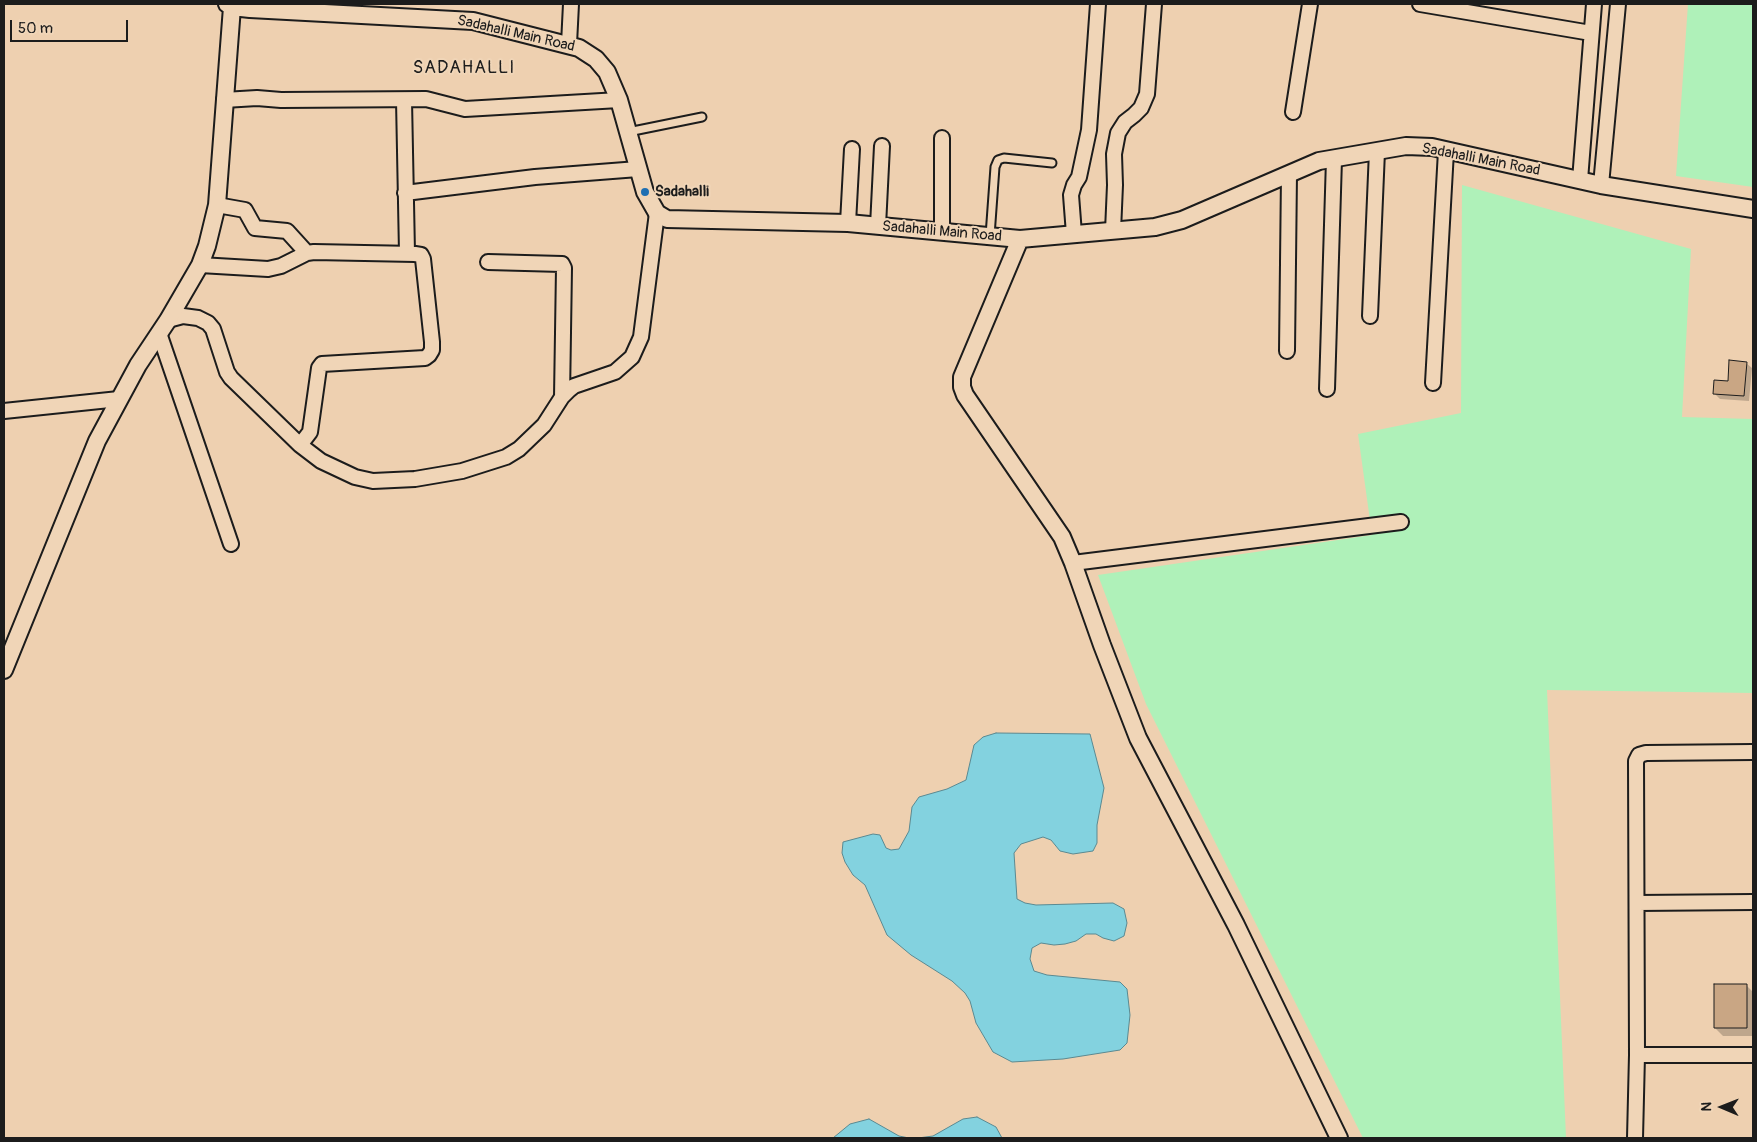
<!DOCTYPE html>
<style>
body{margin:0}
#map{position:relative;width:1757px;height:1142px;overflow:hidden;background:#eed0b0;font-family:Pangolin,sans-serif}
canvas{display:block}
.frame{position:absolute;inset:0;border:5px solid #1c1c1c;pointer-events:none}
.north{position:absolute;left:1697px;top:1082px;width:50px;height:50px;-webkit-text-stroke:4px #f0d5b7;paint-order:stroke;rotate:271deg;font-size:14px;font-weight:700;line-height:20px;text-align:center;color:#1c1c1c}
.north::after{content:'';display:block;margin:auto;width:18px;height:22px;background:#1c1c1c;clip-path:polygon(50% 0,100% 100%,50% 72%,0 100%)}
.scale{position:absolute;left:10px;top:20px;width:118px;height:22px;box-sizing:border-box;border:2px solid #1c1c1c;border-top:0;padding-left:6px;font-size:15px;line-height:18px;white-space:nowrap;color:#1c1c1c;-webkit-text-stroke:4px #f0d5b7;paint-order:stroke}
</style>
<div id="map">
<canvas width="1757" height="1142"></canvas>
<div class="frame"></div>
<div class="north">N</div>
<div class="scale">50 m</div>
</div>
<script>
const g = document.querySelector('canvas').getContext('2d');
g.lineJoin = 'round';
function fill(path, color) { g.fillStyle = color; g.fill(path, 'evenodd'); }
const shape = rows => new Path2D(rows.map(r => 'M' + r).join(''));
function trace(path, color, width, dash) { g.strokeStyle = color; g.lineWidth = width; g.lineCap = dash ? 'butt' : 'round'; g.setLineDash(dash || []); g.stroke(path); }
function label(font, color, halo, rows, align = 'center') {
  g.font = font + ' Pangolin,sans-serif'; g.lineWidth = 4; g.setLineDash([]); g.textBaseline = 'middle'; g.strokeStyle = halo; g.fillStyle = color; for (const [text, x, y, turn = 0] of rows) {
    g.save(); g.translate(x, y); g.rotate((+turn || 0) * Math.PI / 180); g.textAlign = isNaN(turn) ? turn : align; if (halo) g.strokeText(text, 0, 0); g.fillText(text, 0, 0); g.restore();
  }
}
fill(shape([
 [1688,4,1753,4,1753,187,1676,176],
 [1462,185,1691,249,1682,417,1753,419,1753,693,1547,690,1566,1138,1363,1138,1146,704,1098,575,1372,535,1358,434,1461,413]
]), '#aff1b9');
const water = shape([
 [996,733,1090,734,1104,788,1097,825,1097,843,1093,851,1073,854,1060,851,1051,840,1043,837,1021,844,1014,853,1017,899,1025,903,1036,905,1113,903,1124,909,1127,923,1124,936,1114,941,1103,938,1096,934,1086,934,1076,941,1065,944,1054,945,1041,943,1032,948,1030,959,1034,971,1047,975,1120,982,1127,989,1130,1015,1127,1043,1120,1050,1063,1059,1012,1062,993,1052,976,1023,970,1001,965,993,952,981,911,955,887,935,865,885,853,875,845,862,842,853,843,842,873,834,880,835,886,848,891,850,899,849,909,831,912,807,919,797,947,789,966,780,974,745,983,737,996,733],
 [977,1117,996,1127,1002,1138,918,1138,933,1136,963,1119,977,1117],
 [869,1119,899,1136,909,1138,833,1138,850,1124,869,1119]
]);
fill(water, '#83d2df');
trace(water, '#5a8991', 1);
fill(shape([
 [1746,363,1752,368,1749,401,1720,399,1715,394,1729,383],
 [1746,985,1753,992,1753,1036,1723,1036,1715,1028]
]), '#0003');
const building = shape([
 [1729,360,1747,362,1744,396,1713,394,1714,380,1728,381,1729,360],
 [1714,984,1747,984,1747,1028,1714,1028,1714,984]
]);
fill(building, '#c9a684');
trace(building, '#1c1c1c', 1);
const service = shape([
 [628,132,702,117],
 [990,236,995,167,998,160,1004,158,1052,163]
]);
const minor = shape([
 [1420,4,1591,33],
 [569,44,571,4],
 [224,100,257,98,281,100,426,99,465,109,619,100],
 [404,100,407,253],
 [1293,112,1310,4],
 [1580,180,1594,4],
 [1601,185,1618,4],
 [405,193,535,177,638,169],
 [217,205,245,210,255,228,287,231,307,253],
 [848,223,852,149],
 [878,226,882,146],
 [1113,231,1115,185,1114,154,1118,133,1125,122,1134,115,1141,108,1147,94,1154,4],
 [942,232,942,138],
 [1074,234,1071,195,1074,185,1079,177,1089,130,1098,4],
 [488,262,562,264,564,268,562,397],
 [200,265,268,269,281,266,307,253,314,252,415,254,421,255,423,259,432,342,432,350,429,355,425,358,322,364,319,368,310,432,300,445],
 [1370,316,1377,151],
 [168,320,183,316,198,318,208,323,213,329,227,372,231,378,300,445,321,461,355,477,373,481,415,479,462,471,506,457,519,449,544,425,562,397,569,390,574,386,615,372,632,357,641,337,657,213],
 [159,333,231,544],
 [1287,351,1289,174],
 [1433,383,1446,151],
 [1327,389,1334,159],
 [4,411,119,399],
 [1073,563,1401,522],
 [1637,903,1753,902],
 [1637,1055,1753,1055],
 [1635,1138,1637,1055,1636,761,1639,755,1646,753,1753,752]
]);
const tertiary = shape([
 [227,4,232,7,250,9,473,21,579,48,596,59,607,72,619,100,645,192,657,213,667,219,848,223,1020,239,1155,227,1182,220,1319,161,1406,146,1432,147,1601,185,1753,209],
 [1020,239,962,377,962,387,965,395,1062,537,1073,563,1102,645,1138,738,1236,925,1339,1138],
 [4,670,97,441,138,365,168,320,200,265,207,246,217,205,232,7]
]);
trace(service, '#1c1c1c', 11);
trace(minor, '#1c1c1c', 18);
trace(tertiary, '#1c1c1c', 20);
trace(service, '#f0d5b7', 7);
trace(minor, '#f0d5b7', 14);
trace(tertiary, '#f0d5b7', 16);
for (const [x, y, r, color] of [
 [645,192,5,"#1f6fb2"]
]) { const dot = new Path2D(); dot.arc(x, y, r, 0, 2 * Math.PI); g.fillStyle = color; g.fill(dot); trace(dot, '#f0d5b7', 2); }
label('15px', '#1c1c1c', '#f0d5b7', [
 ["Sadahalli Main Road",516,34,13],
 ["Sadahalli Main Road",1481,160,11],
 ["Sadahalli Main Road",942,232,5]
]);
label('bold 15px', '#1c1c1c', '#f0d5b7', [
 ["Sadahalli",655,192]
], 'left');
g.letterSpacing = '1px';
label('18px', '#1c1c1c', '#f0d5b7', [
 ["SADAHALLI",464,68]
]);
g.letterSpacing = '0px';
</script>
